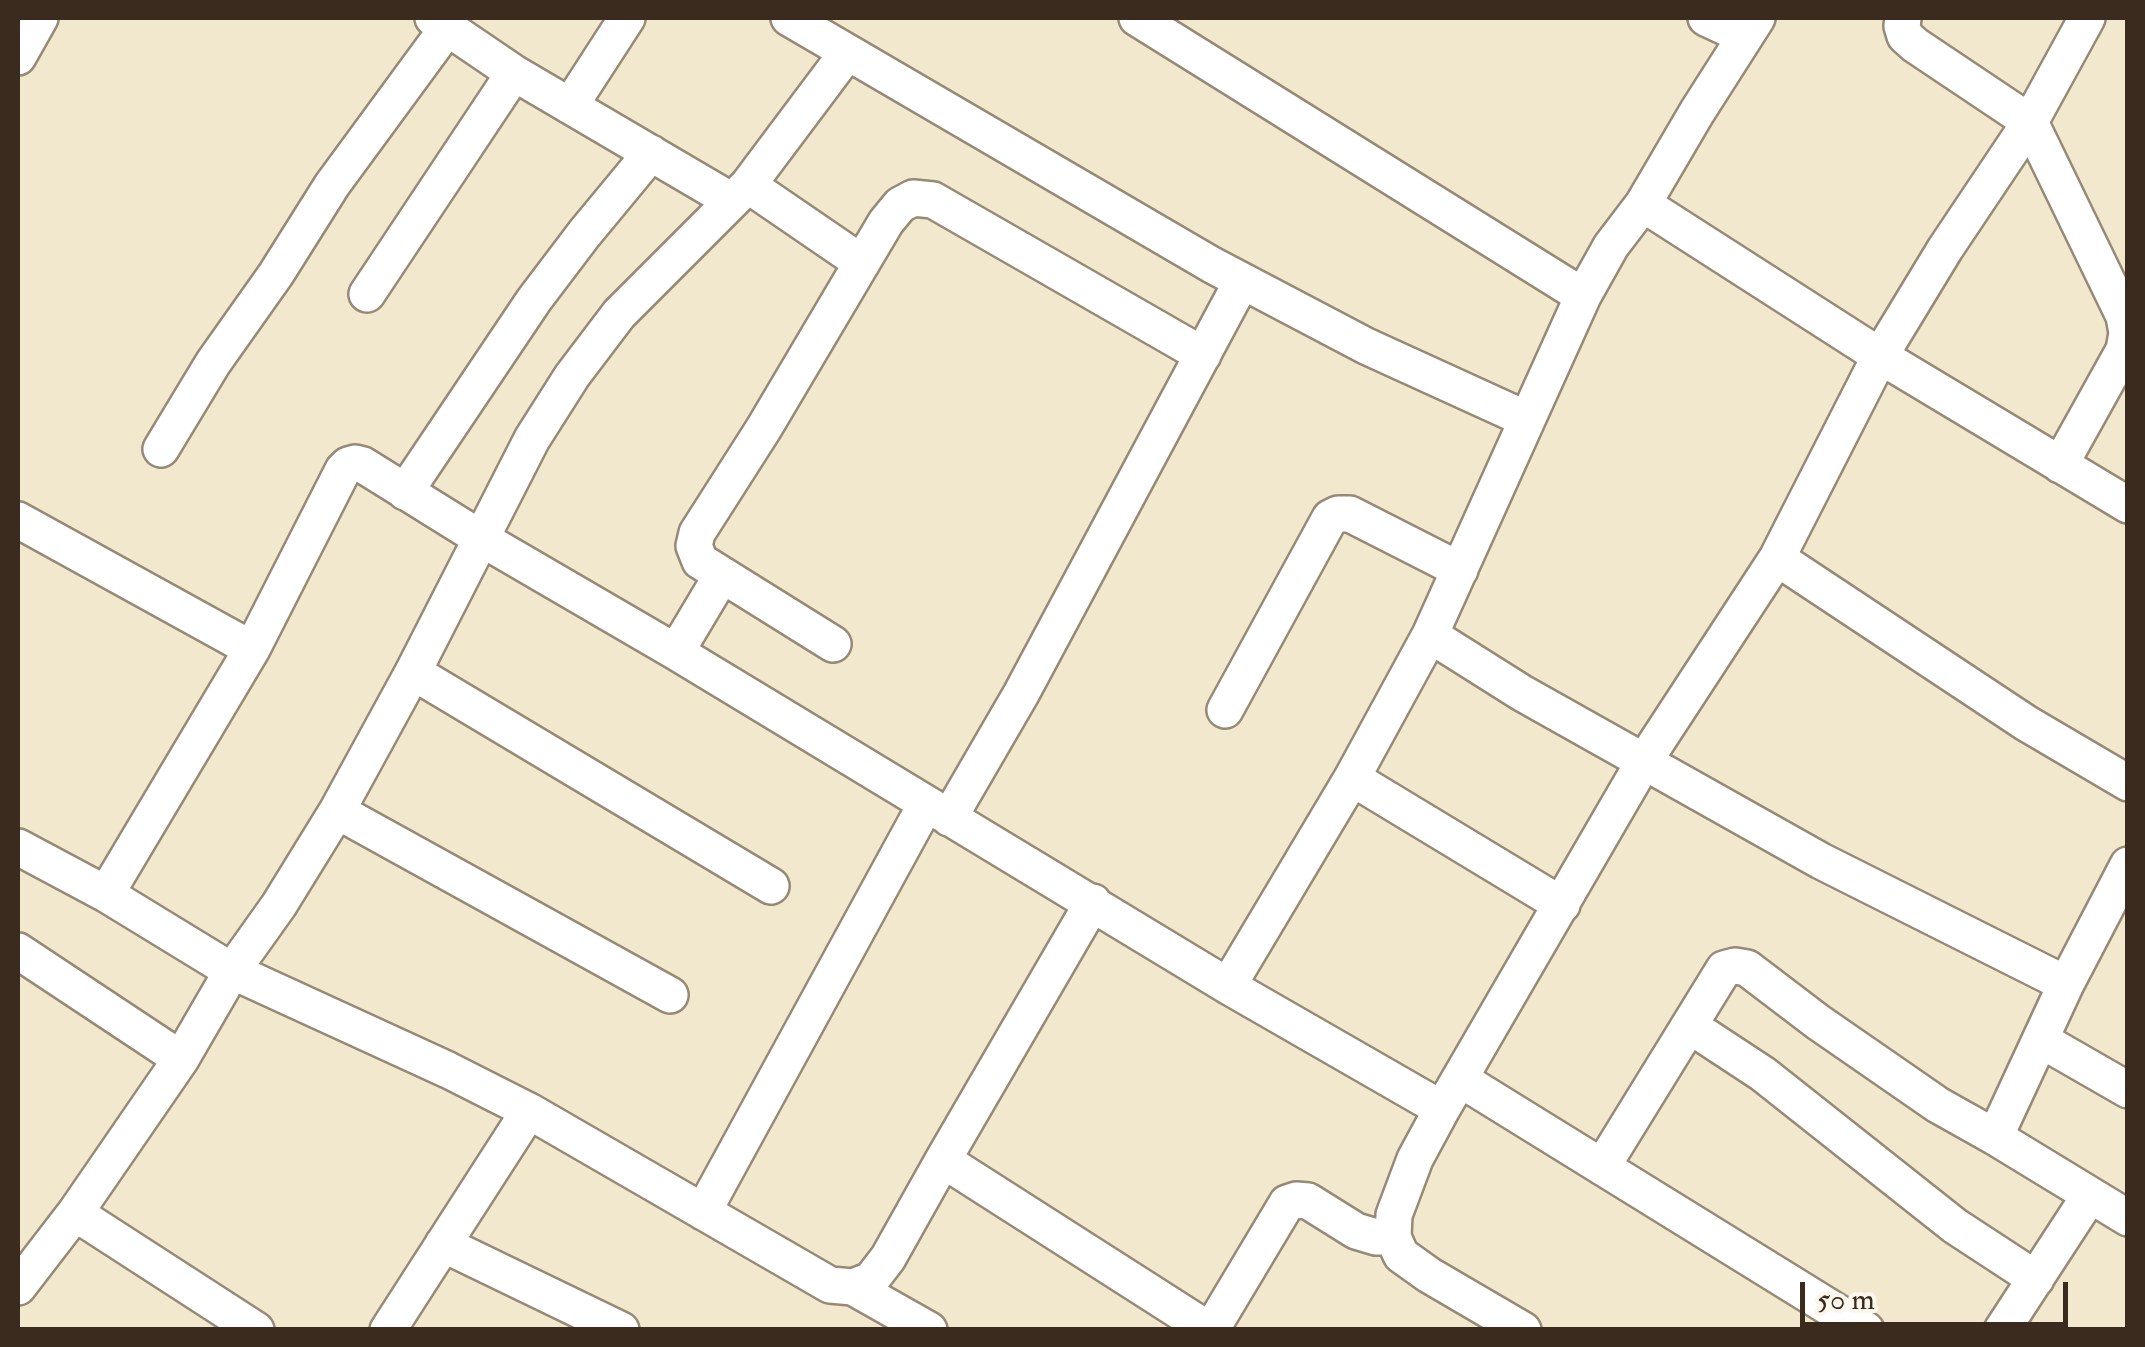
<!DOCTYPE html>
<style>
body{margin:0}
#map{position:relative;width:2145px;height:1347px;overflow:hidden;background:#f1e8cd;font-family:"IM FELL Double Pica",serif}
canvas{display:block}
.frame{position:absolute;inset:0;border:20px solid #3b2a1e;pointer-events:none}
.scale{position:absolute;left:1800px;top:1282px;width:268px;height:45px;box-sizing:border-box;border:5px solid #3b2a1e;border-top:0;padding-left:12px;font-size:30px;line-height:35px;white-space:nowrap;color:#3b2a1e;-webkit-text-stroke:8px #fbf7ec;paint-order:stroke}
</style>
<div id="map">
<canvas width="2145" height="1347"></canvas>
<div class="frame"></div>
<div class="scale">50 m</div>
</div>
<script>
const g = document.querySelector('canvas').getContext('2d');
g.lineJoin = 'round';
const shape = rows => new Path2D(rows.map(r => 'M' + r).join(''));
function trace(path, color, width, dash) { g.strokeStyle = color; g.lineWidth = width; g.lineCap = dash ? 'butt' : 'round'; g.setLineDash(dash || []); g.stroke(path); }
const minor = shape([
 [433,18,514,73,732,201],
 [789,18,1212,265,1366,346,1526,419],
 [1137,18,1583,296],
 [1706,18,1745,36],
 [1903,18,1902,26,1905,36,1915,45,2030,122,2124,316,2127,333,2124,350,2060,465],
 [18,57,40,18],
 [570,106,627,18],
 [748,185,862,263],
 [1643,204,1880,356,2128,505],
 [367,294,514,73],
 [161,449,213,363,276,274,332,185,448,27],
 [405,492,534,300,584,234,651,153],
 [18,520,252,649],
 [1777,558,2026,723,2128,783],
 [1430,635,1522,693,1821,861,2066,984],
 [833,644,700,561,694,546,697,533,764,428,886,222,900,205,913,198,933,200,1203,355],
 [676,652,722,575],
 [413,672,771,886],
 [1225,710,1330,518,1338,514,1350,514,1460,570],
 [1352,778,1562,905],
 [337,811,670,995],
 [949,818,1021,694,1242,281],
 [18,847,106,894,232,971,448,1070,529,1111,830,1285,853,1287,871,1280,888,1258,943,1160,1093,902],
 [106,894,252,649,343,470,348,465,355,463,363,465,482,539,676,652,1228,986,1442,1109],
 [18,951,181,1059],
 [1228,986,1352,778,1430,635,1583,296,1611,246,1643,204,1697,112,1757,18],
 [1690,1026,1763,1074,1955,1226,2036,1279],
 [2041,1040,2128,1090],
 [1460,1079,1866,1330],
 [1995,1137,2066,984,2128,865],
 [943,1160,1209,1330],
 [1602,1167,1724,969,1735,966,1747,968,1818,1022,1938,1105,1995,1137,2128,1218],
 [703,1212,926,804],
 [75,1213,256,1330],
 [443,1244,621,1330],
 [18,1287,75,1213,181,1059,232,971,279,905,337,811,413,672,532,439,572,376,619,314,748,185,847,53],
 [853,1287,929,1330],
 [388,1330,529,1111],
 [1211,1330,1287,1203,1296,1200,1308,1201,1356,1231,1376,1237,1393,1237],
 [1523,1330,1429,1275,1401,1255,1393,1237,1394,1215,1415,1159,1442,1109,1643,763,1777,558,1880,356,1945,249,2030,122,2087,18],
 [2002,1330,2090,1195]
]);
trace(minor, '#968976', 40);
trace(minor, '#fff', 35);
</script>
